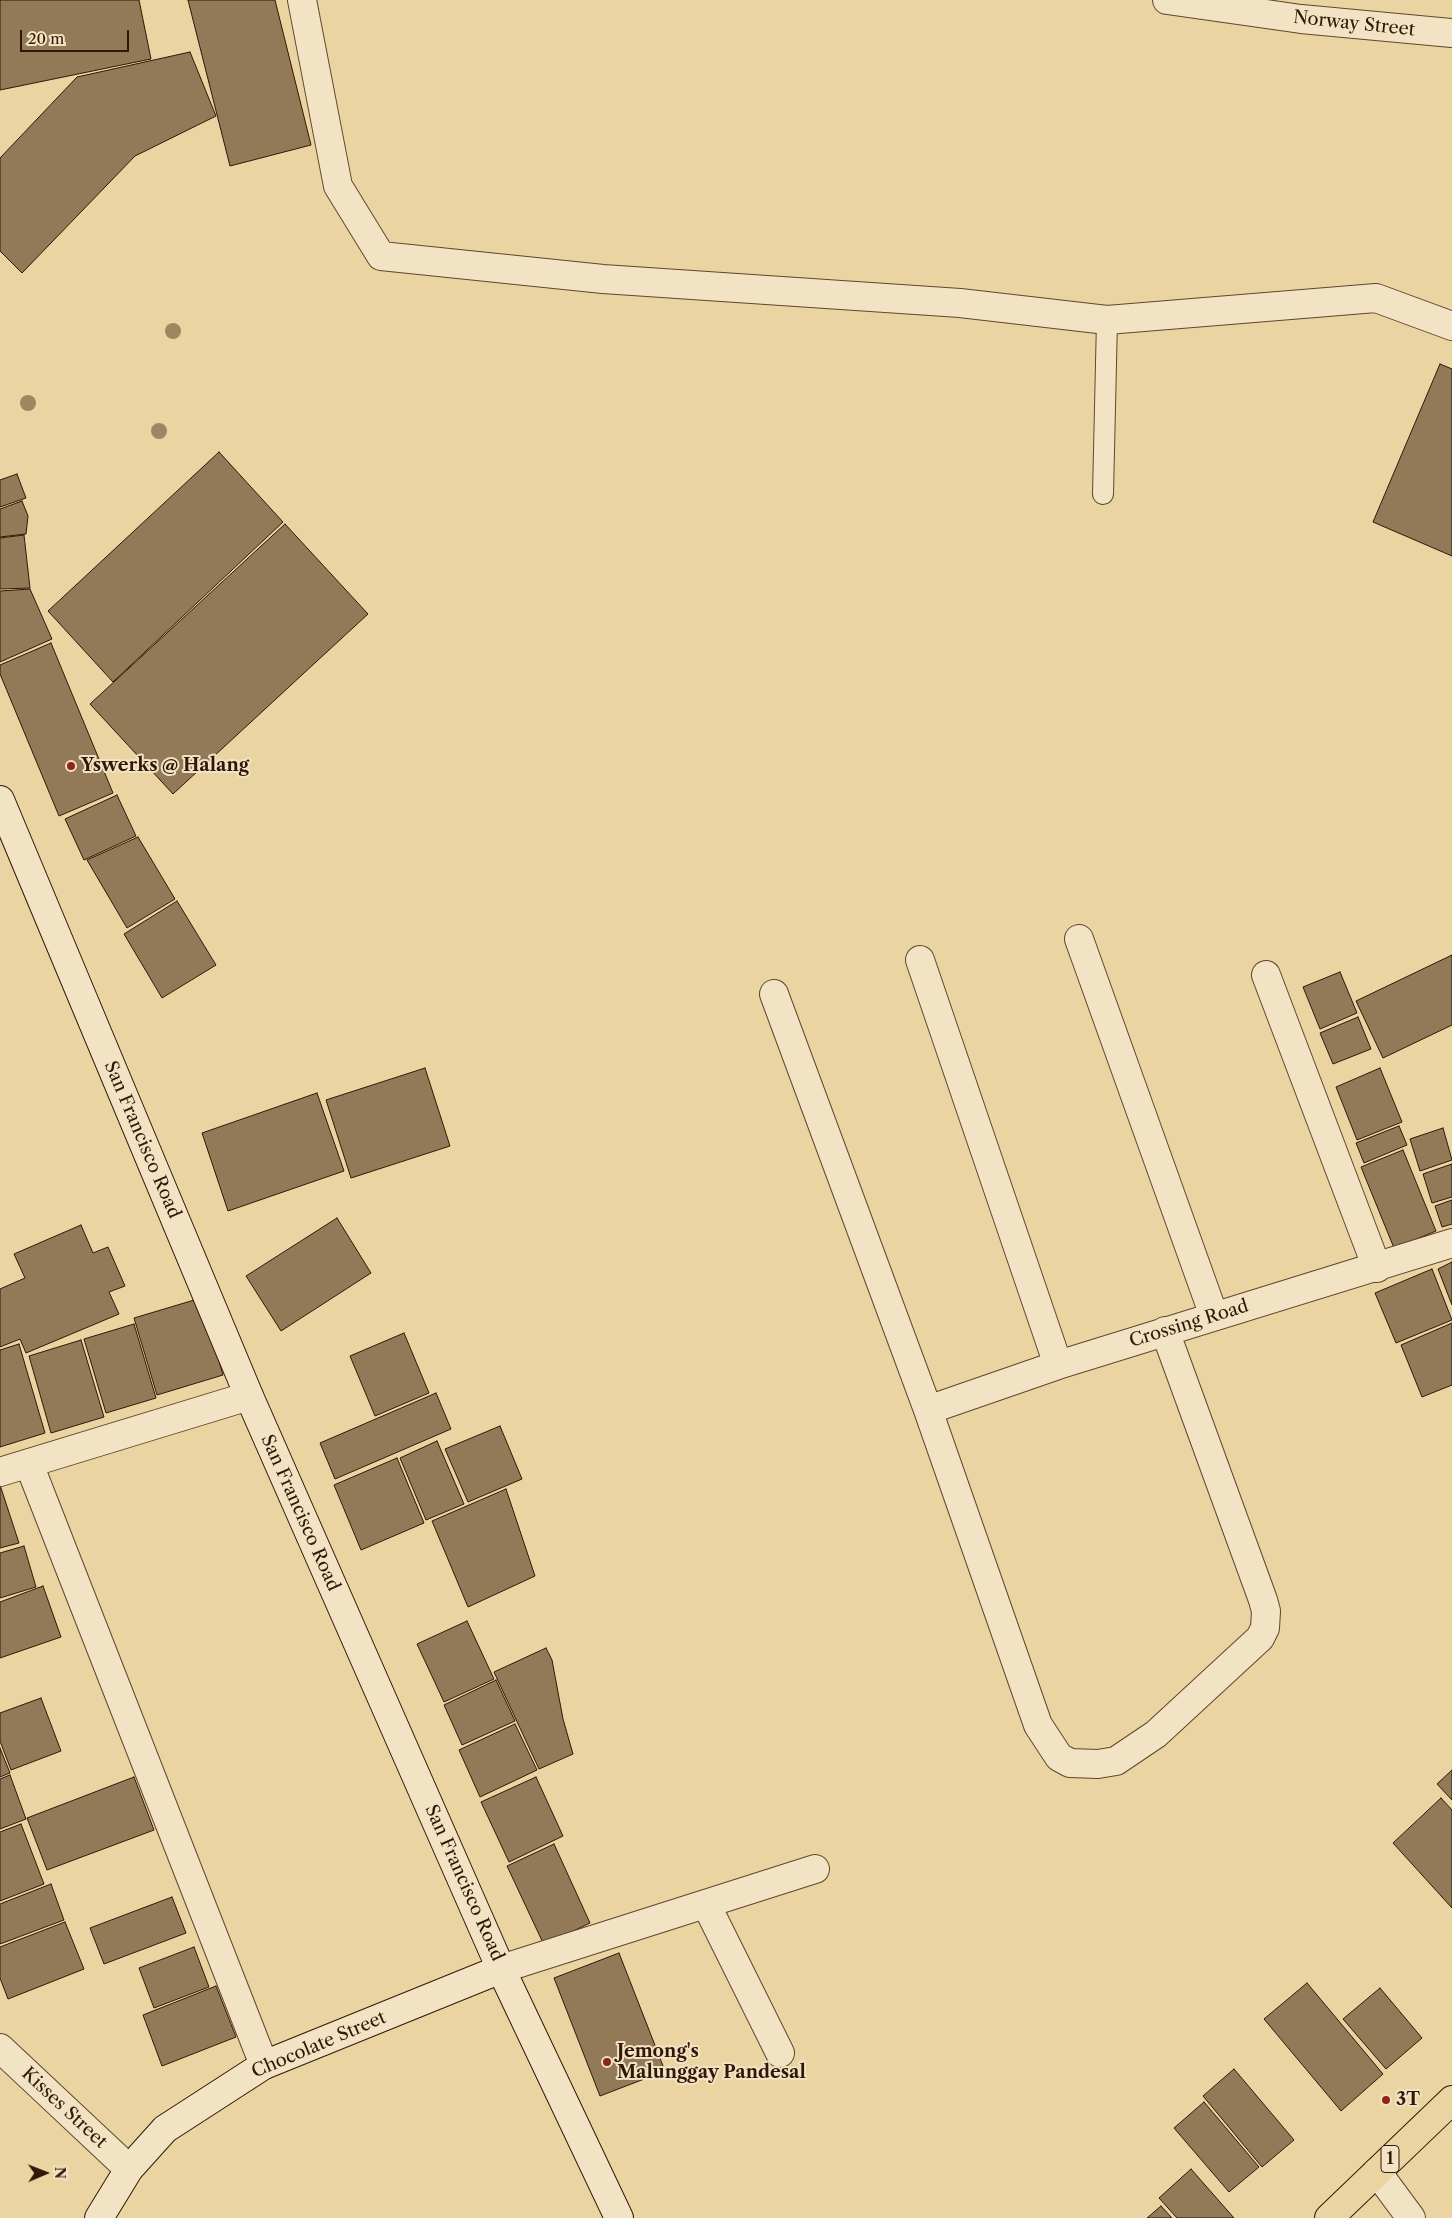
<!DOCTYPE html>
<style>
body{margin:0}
#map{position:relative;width:1452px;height:2218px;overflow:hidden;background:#ead4a2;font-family:"Libre Caslon Text",serif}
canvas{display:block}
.north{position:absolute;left:20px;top:2148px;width:50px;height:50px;-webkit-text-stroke:4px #f1e3c3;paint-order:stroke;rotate:89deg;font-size:14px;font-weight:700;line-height:20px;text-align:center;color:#321707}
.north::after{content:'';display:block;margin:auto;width:18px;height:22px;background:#321707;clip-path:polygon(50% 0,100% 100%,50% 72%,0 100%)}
.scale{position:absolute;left:20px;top:30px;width:109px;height:22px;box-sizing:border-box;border:2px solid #321707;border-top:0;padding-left:6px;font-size:15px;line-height:18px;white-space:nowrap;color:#321707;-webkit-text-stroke:4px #f1e3c3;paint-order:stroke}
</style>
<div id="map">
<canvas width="1452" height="2218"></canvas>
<div class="north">N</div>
<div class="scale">20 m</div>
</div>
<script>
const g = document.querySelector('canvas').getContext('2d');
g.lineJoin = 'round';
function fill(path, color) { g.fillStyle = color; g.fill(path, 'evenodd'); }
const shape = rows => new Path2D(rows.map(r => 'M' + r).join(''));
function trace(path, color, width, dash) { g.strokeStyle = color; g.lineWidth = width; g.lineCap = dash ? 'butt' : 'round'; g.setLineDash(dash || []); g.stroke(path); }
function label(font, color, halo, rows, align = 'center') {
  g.font = font + ' "Libre Caslon Text",serif'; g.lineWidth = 4; g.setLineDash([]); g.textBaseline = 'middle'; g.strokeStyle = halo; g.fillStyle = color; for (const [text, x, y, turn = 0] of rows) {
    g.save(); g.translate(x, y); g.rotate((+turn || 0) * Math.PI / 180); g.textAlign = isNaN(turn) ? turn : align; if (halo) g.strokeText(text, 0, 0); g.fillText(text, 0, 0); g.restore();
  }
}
const building = shape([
 [0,0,139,0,151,59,0,90,0,0],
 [188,0,275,0,311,145,230,166,188,0],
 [190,52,216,116,135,156,22,273,0,251,0,158,77,77,190,52],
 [1440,364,1452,369,1452,556,1373,522,1440,364],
 [219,452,283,522,113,682,48,611,219,452],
 [17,474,26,498,0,507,0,480,17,474],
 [22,501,28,516,26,534,0,537,0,509,22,501],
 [285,524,368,614,173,794,90,704,285,524],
 [24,535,30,588,0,589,0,538,24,535],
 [30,589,52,639,0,662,0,591,30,589],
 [51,643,113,793,59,816,0,674,0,665,51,643],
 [117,795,136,836,84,860,65,819,117,795],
 [138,837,175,899,127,928,87,860,138,837],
 [177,901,216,965,162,998,124,934,177,901],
 [1452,955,1452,1025,1383,1058,1356,1001,1452,955],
 [1340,972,1357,1013,1320,1029,1303,987,1340,972],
 [1358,1017,1371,1049,1333,1064,1320,1033,1358,1017],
 [425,1068,450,1146,351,1178,326,1100,425,1068],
 [1380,1068,1402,1122,1357,1140,1336,1087,1380,1068],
 [317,1093,344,1171,228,1211,202,1133,317,1093],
 [1399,1126,1407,1145,1364,1163,1356,1143,1399,1126],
 [1443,1128,1452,1160,1420,1171,1410,1139,1443,1128],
 [1403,1150,1436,1231,1394,1248,1361,1167,1403,1150],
 [1452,1164,1452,1197,1432,1203,1423,1174,1452,1164],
 [1452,1200,1452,1224,1442,1227,1435,1206,1452,1200],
 [337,1218,371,1273,281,1331,246,1276,337,1218],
 [81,1225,93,1253,108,1247,125,1286,109,1292,119,1314,26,1353,20,1339,0,1347,0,1289,25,1278,14,1254,81,1225],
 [1452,1262,1452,1305,1438,1269,1452,1262],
 [1432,1269,1452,1320,1396,1343,1375,1293,1432,1269],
 [201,1298,223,1375,157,1395,134,1318,201,1298],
 [1452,1323,1452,1385,1422,1397,1401,1345,1452,1323],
 [134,1324,156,1398,106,1413,84,1339,134,1324],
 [404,1333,429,1393,375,1416,350,1356,404,1333],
 [81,1340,104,1417,51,1433,29,1356,81,1340],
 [19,1344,45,1433,0,1447,0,1350,19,1344],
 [436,1393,451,1429,335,1479,320,1443,436,1393],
 [500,1426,522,1479,468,1502,445,1449,500,1426],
 [437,1441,464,1504,426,1520,400,1458,437,1441],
 [397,1458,424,1523,361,1550,334,1485,397,1458],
 [0,1485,19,1543,0,1548,0,1485],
 [506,1489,535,1576,468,1607,432,1521,506,1489],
 [24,1546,36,1587,0,1598,0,1553,24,1546],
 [43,1586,61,1637,0,1658,0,1602,43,1586],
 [467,1621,494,1679,444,1702,417,1644,467,1621],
 [546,1648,552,1660,563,1719,573,1754,539,1769,494,1672,546,1648],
 [496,1680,515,1721,462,1745,444,1705,496,1680],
 [41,1698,61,1751,11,1770,0,1741,0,1713,41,1698],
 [515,1724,537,1770,480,1797,459,1750,515,1724],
 [0,1748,10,1773,0,1777,0,1748],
 [1452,1770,1452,1800,1437,1784,1452,1770],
 [10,1775,26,1819,0,1829,0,1779,10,1775],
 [134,1777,154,1830,47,1870,27,1818,134,1777],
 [536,1777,563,1836,509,1862,481,1802,536,1777],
 [1441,1798,1452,1810,1452,1908,1393,1843,1441,1798],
 [21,1824,44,1884,0,1901,0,1832,21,1824],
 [554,1844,590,1923,544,1945,507,1866,554,1844],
 [51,1884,64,1920,0,1944,0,1904,51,1884],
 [172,1897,186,1933,104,1964,90,1928,172,1897],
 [65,1922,84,1969,8,1999,0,1978,0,1947,65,1922],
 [194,1947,209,1987,154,2008,139,1968,194,1947],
 [619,1953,665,2071,600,2096,554,1978,619,1953],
 [1307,1983,1383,2074,1341,2111,1264,2019,1307,1983],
 [216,1986,236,2037,162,2066,143,2015,216,1986],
 [1380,1988,1422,2038,1386,2069,1343,2019,1380,1988],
 [1234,2069,1294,2140,1262,2167,1203,2096,1234,2069],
 [1204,2102,1259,2167,1229,2192,1174,2128,1204,2102],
 [1191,2169,1234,2218,1177,2218,1159,2198,1191,2169],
 [1161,2206,1172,2218,1147,2218,1161,2206]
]);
fill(building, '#927958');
trace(building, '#321707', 1);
const service = shape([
 [1103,494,1107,320]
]);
const minor = shape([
 [302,0,338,186,381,256,603,279,960,303,1107,320,1376,298,1452,326],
 [1167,0,1301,19,1452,33],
 [1079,939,1214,1316],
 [920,960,1058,1365],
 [1266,975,1377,1268],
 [774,994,928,1410,1038,1725,1059,1757,1070,1763,1098,1764,1116,1761,1156,1734,1260,1638,1265,1628,1266,1611,1263,1600,1165,1331],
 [928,1410,1058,1365,1452,1243],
 [29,1464,264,2065],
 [0,1472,249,1396],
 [706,1904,780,2053],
 [501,1969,815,1869],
 [0,2048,129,2169],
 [1377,2172,1411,2218]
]);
const secondary = shape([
 [0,800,249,1396,501,1969,619,2218],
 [99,2218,129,2169,165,2129,264,2065,501,1969]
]);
const trunk = shape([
 [1329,2218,1452,2100]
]);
trace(service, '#60462e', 22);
trace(minor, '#60462e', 30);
trace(secondary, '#321707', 30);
trace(trunk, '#321707', 30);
trace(service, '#f1e3c3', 20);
trace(minor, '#f1e3c3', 28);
trace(secondary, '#f1e3c3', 28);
trace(trunk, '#ead4a2', 28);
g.fillStyle = '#9e8662';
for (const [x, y] of [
 [173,331],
 [28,403],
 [159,431]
]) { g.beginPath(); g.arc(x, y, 8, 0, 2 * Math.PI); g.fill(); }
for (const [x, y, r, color] of [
 [71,766,5,"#8f2418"],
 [607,2062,5,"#8f2418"],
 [1386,2100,5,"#8f2418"]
]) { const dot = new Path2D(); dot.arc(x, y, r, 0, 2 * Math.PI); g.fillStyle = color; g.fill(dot); trace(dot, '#f1e3c3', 2); }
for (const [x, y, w] of [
 [1390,2159,18]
]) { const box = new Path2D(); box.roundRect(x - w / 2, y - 13.5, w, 27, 4); g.fillStyle = '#f1e3c3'; g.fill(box); trace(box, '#321707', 1); }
label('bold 16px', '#321707', null, [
 ["1",1390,2159]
]);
label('18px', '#321707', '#f1e3c3', [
 ["Norway Street",1354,24,6],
 ["San Francisco Road",142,1140,67],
 ["Crossing Road",1189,1324,-17],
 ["San Francisco Road",300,1513,66],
 ["San Francisco Road",464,1883,66],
 ["Chocolate Street",319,2045,-23],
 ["Kisses Street",64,2108,43]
]);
label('bold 18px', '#321707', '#f1e3c3', [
 ["Yswerks @ Halang",81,766],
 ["Jemong's",617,2052],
 ["Malunggay Pandesal",617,2073],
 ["3T",1396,2100]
], 'left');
</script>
